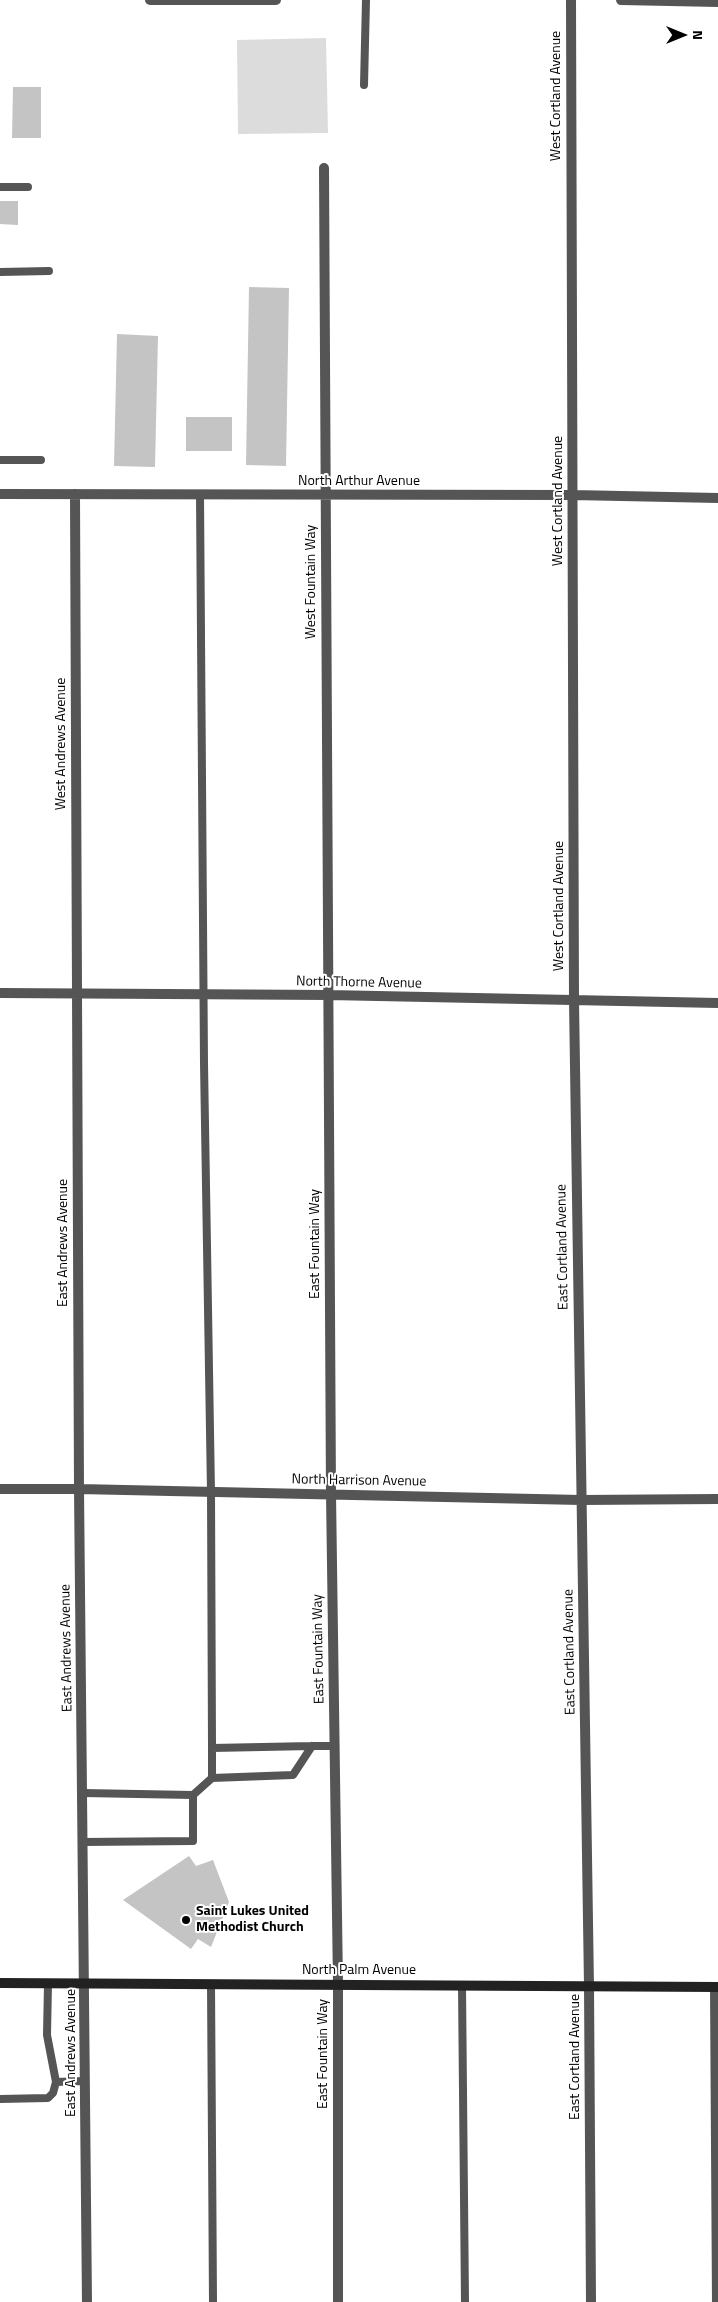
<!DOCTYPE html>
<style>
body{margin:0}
#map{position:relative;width:718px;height:2302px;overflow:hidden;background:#fff;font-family:"Titillium Web",sans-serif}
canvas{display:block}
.north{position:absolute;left:658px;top:10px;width:50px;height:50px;-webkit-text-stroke:4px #fff;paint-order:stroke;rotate:90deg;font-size:14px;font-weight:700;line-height:20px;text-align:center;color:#000}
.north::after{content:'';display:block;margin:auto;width:18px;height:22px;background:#000;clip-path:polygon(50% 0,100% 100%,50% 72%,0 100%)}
</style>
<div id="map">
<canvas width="718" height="2302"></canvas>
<div class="north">N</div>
</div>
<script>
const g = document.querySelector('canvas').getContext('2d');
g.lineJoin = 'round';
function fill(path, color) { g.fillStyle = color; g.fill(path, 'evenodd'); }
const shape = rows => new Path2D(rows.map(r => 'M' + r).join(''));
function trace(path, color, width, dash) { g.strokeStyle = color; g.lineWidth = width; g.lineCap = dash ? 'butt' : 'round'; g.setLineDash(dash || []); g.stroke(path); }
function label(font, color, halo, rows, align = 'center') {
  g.font = font + ' "Titillium Web",sans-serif'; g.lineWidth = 4; g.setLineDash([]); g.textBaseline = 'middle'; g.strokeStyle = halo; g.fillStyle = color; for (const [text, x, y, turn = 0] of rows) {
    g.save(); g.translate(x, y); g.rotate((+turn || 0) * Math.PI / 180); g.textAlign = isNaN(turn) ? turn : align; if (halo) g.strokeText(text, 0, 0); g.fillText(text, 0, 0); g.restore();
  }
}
fill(shape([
 [326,38,328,133,238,134,237,40]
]), '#dcdcdc');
fill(shape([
 [13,87,41,87,41,138,12,138],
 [0,201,18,201,18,225,0,224],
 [249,287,289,288,286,466,246,465],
 [117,334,158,336,155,467,114,466],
 [186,417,232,417,232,451,186,451],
 [189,1856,196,1866,213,1860,229,1902,211,1947,198,1939,191,1949,123,1900]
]), '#c4c4c4');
trace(shape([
 [364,85,366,0],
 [0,187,28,187],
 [0,272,49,271],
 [0,460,41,460],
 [200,494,204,1063,211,1492,212,1748],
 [312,1746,293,1775,212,1778,212,1748,312,1746,334,1746],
 [83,1793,193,1795,193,1841,83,1842],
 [193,1795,212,1778],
 [48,1984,47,2035,56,2082,85,2081],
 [211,1984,213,2302],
 [462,1986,465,2302],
 [714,1987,716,2302],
 [0,2099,48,2098,53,2093,56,2082]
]), '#555', 8);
trace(shape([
 [571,0,574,1001,589,1986,591,2302],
 [324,168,331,1494,338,1985,338,2302],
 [0,494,573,495,718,498],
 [75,494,79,1489,87,2302],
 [0,993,329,995,718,1003],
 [0,1489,79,1489,581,1500,718,1499]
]), '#555', 10);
trace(shape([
 [150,0,276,0],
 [621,0,718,2]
]), '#555', 10);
trace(shape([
 [0,1983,718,1987]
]), '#222', 10);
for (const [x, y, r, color] of [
 [186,1920,5,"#000"]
]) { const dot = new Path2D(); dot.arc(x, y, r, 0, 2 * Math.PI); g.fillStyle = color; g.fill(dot); trace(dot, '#fff', 2); }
label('14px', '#000', '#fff', [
 ["West Cortland Avenue",557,96,-90],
 ["North Arthur Avenue",359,482],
 ["West Cortland Avenue",559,501,-90],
 ["West Fountain Way",312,582,-90],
 ["West Andrews Avenue",62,744,-90],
 ["West Cortland Avenue",560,906,-90],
 ["North Thorne Avenue",359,983,1],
 ["East Andrews Avenue",64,1243,-90],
 ["East Fountain Way",316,1244,-90],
 ["East Cortland Avenue",563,1247,-91],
 ["North Harrison Avenue",359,1481,1],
 ["East Andrews Avenue",67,1648,-91],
 ["East Fountain Way",319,1649,-91],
 ["East Cortland Avenue",570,1652,-91],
 ["North Palm Avenue",359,1971],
 ["East Andrews Avenue",72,2053,-90],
 ["East Fountain Way",324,2054,-90],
 ["East Cortland Avenue",576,2057,-90]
]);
label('bold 14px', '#000', '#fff', [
 ["Saint Lukes United",196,1912],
 ["Methodist Church",196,1928]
], 'left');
</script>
